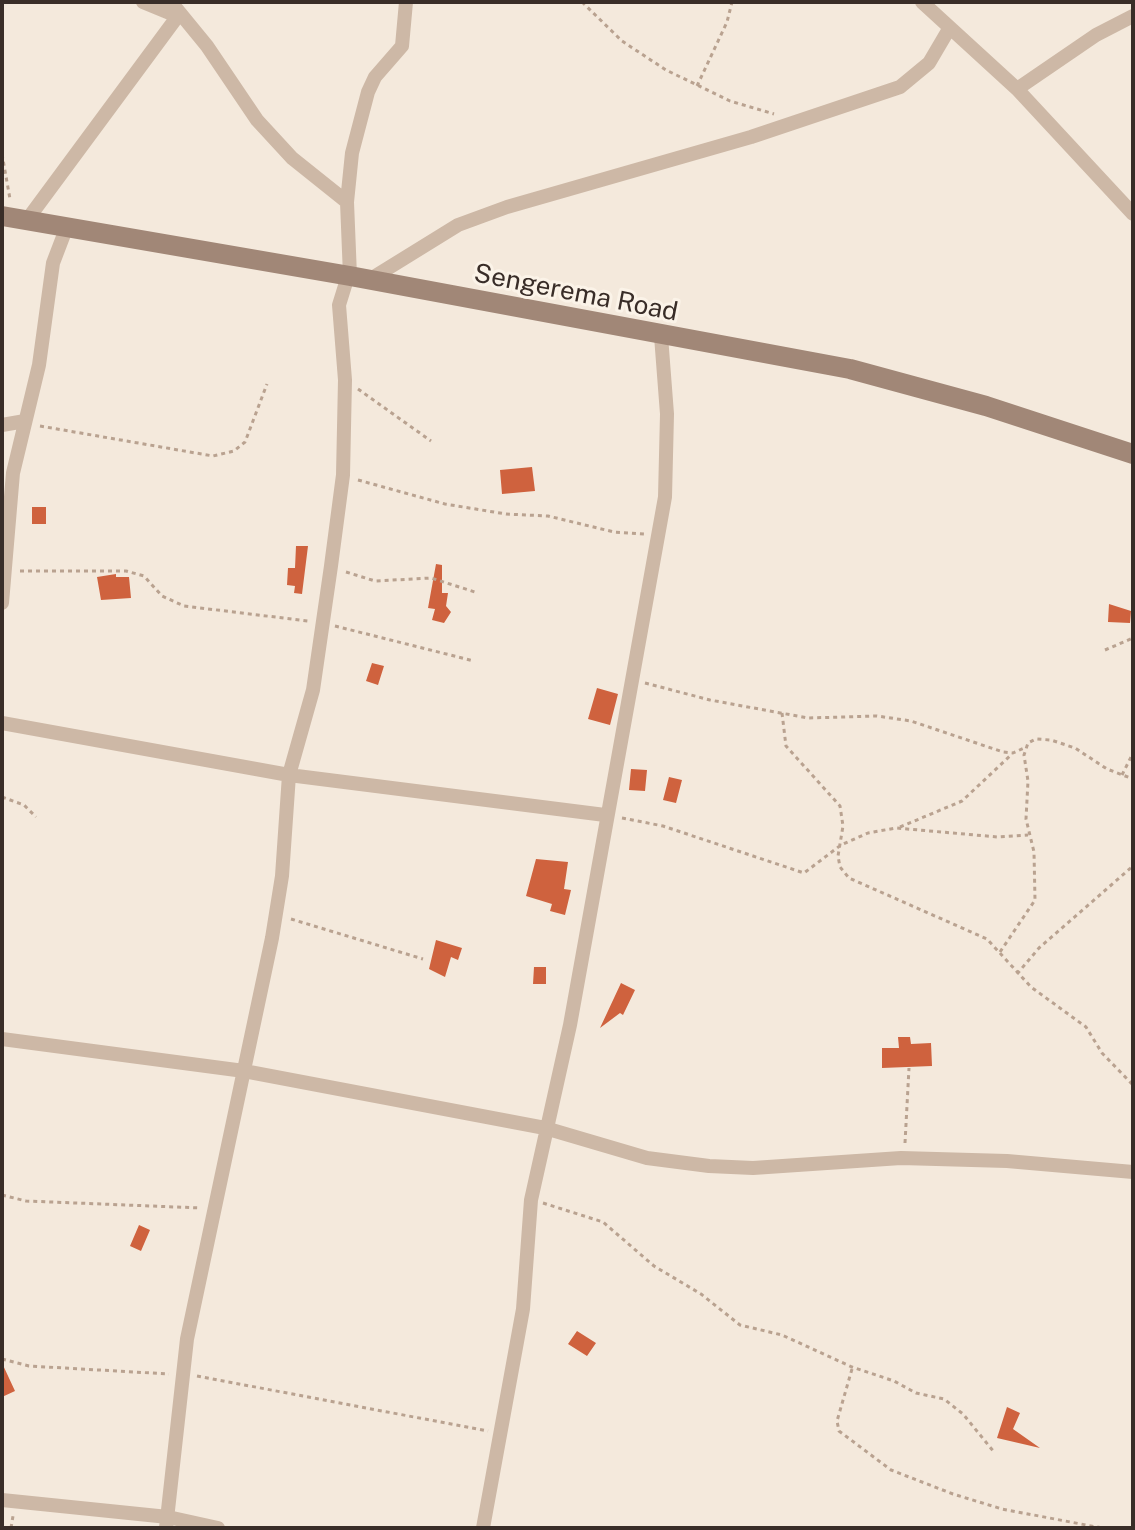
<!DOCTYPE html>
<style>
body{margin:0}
#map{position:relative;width:1135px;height:1530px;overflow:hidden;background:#f4e9dc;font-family:"Public Sans",sans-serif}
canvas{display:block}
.frame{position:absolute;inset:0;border:4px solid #392d28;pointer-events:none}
</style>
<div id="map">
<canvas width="1135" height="1530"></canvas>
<div class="frame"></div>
</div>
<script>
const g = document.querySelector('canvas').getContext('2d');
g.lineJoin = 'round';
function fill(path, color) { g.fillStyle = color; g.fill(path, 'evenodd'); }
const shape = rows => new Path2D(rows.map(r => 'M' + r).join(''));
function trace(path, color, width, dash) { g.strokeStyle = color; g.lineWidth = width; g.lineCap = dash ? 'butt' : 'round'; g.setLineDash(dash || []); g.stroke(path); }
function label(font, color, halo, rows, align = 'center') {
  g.font = font + ' "Public Sans",sans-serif'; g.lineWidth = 6; g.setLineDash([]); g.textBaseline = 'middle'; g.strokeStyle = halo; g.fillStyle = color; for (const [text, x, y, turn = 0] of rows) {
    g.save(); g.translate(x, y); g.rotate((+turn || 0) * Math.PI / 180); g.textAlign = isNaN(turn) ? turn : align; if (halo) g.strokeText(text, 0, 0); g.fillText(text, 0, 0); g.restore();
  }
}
fill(shape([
 [532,467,535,491,502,494,500,470],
 [32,507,46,507,46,524,32,524],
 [296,546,308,546,302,594,294,593,295,586,287,585,288,568,295,568],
 [436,564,442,565,442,593,448,593,446,606,451,612,444,623,432,620,435,609,428,608],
 [116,574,116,577,129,577,131,598,101,600,97,577],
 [1109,604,1131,611,1130,623,1108,622],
 [372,663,384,666,378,685,366,681],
 [597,688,618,694,610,725,588,719],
 [631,769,647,770,645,791,629,790],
 [669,777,682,780,676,803,663,800],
 [536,859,568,862,564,889,571,890,565,915,550,911,552,904,526,896],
 [436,940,462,948,458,960,451,957,445,977,429,969],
 [534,967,546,967,546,984,533,984],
 [621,983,635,990,623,1015,620,1013,600,1028],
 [898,1037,910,1037,911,1044,931,1043,932,1066,882,1068,882,1048,899,1048],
 [139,1225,150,1230,141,1251,130,1246],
 [577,1331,596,1343,587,1356,568,1344],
 [2,1363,15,1391,2,1397],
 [1007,1407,1020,1413,1013,1429,1040,1448,997,1438]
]), '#cf623e');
trace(shape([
 [582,2,622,41,666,70,730,101,774,114],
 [697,86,727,22,732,2],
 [2,154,10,199],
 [358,389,431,441],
 [40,426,213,456,234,451,245,442,267,384],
 [358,480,445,504,506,514,548,516,614,532,644,534],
 [20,571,126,571,144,576,162,596,184,606,308,621],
 [346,572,375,581,431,578,475,592],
 [335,626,474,661],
 [1105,650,1133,638],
 [645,683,710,700,808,718,877,716,911,721,1003,752,1013,753,1024,748],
 [782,713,786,746,840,806,843,826,838,856,840,867,849,878,987,939,1031,987,1086,1027,1102,1053,1133,1085],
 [1122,775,1133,753],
 [2,797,24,805,36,817],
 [622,818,663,826,804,873,841,845,868,833,896,828,998,837,1028,835],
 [900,827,962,801,1012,754],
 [291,919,423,959],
 [1000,952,1035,900,1034,852,1026,819,1028,781,1024,755,1028,743,1036,739,1051,740,1075,748,1107,769,1133,779],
 [1017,974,1039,948,1133,866],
 [905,1143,909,1068],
 [2,1195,26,1201,201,1208],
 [543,1203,603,1222,654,1266,701,1294,740,1325,782,1335,852,1367,894,1381,916,1393,944,1399,963,1414,994,1452],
 [2,1359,29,1366,169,1374],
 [852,1369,837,1421,839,1431,891,1470,953,1494,1002,1509,1102,1528],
 [197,1376,488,1431],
 [11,1528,13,1516]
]), '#b9a290', 3, [4, 4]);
trace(shape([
 [143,2,177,16],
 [171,2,207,46,257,120,292,158,347,202],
 [922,2,1017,89,1133,214],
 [1017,89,1096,35,1133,16],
 [27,220,180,13],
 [350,276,347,202,352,153,368,92,375,77,402,46,406,2],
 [369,280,458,225,507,207,751,137,900,87,929,63,949,29],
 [2,425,25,421],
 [2,603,13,473,39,365,53,263,66,229],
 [2,723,289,775,605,815],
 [2,1039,244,1071,545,1128,647,1158,709,1166,753,1168,901,1158,1007,1161,1133,1172],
 [2,1500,168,1517,218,1528],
 [166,1528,187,1339,272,938,282,876,289,775,313,690,331,566,343,475,345,380,339,305,348,276],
 [483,1528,523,1309,531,1200,570,1025,665,497,667,414,661,336]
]), '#cdb8a6', 14);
trace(shape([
 [2,216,350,276,850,369,986,406,1133,454]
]), '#a18777', 20);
label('26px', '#392d28', '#fbf3e8', [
 ["Sengerema Road",576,293,11]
]);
</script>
